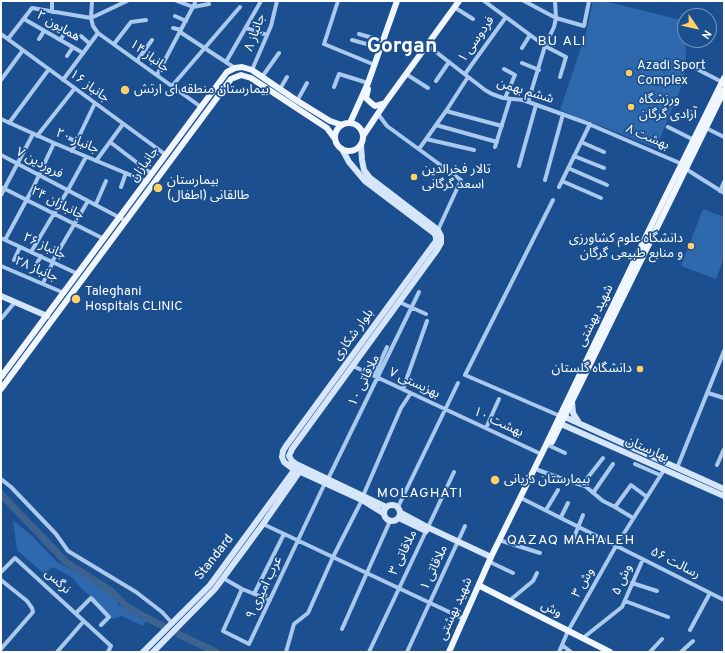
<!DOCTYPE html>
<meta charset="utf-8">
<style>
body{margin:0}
#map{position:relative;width:725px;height:653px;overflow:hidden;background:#1b4f8f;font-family:Overpass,sans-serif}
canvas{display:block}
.frame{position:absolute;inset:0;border:2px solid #fff;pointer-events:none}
.north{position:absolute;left:677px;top:8px;width:40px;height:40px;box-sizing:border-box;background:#1b4f8f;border:1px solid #7695bc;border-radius:50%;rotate:124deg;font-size:11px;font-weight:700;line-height:16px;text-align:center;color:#fff}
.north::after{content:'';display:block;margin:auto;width:14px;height:18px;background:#ffd166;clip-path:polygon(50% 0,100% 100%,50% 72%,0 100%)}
</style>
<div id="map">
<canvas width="725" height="653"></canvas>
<div class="frame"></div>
<div class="north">N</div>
</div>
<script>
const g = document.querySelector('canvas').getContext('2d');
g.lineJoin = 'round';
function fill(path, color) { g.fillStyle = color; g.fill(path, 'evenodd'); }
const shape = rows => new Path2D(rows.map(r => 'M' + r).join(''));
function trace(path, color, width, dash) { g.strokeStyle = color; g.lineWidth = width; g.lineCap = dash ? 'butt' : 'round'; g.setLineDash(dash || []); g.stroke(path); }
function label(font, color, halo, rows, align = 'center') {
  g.font = font + ' Overpass,"Noto Sans Arabic",sans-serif'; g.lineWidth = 3.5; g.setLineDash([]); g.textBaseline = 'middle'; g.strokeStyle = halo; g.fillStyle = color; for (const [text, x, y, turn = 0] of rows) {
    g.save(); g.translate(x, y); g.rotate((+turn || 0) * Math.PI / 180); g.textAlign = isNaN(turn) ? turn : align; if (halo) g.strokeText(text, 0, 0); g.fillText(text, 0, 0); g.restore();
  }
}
fill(shape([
 [593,1,604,1,685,21,686,63,683,83,656,148,560,110,586,33],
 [703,209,724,217,724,258,716,279,681,266],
 [13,520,31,535,57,562,111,591,119,606,147,618,143,626,122,616,112,619,71,577,53,567,44,574,17,550]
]), '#2e69ad');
trace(shape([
 [1,494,66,562,111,591,125,605,143,616,163,626],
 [178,634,216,652]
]), '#3c6290', 7);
trace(shape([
 [92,1,91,18,93,26,98,33,201,107],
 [177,1,193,7,209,4],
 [338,1,324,44,375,65],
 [484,1,545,46,566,57,560,77],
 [524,1,556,18,584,26,589,1],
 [454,7,473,19],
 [52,12,52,1],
 [175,16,186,21],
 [91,18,127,1],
 [24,19,83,53],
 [173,28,181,30],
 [246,28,267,35],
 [180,32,235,68],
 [1,34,166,155],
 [359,34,383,41],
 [81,36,90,44],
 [8,39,32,8,91,18],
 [39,39,44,31],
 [60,40,66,31],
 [352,40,381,48],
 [114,44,131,22,146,20],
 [427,45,485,90,492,94,503,98,523,100,584,122,682,164],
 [522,48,530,35],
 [67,56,73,47],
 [137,61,152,40],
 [226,62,261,1],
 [522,63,539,70],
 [693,67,722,82],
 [504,69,515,75,505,98],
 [252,70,271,26,277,1],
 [406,74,428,88],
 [465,74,506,17],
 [157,75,195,3,195,1],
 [262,77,279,53],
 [1,80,23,50],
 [63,80,98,33],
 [436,81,449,62],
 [172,86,240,7],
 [334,87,339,74,368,83],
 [280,89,287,77],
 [297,101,307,83],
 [528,102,545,46,554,27,556,18,555,1],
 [446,111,502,126],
 [378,114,387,126,461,180,438,230],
 [1,119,54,143,147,182],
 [9,123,49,69],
 [436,125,497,142],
 [668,127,694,140],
 [706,128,724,137],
 [37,136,75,88],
 [69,138,77,142],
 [426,139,474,150],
 [110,142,152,174],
 [581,142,604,152],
 [495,147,510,99],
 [419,149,446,111,468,77],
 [72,151,95,103],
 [1,155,126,221],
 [574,156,604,168],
 [96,161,123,124],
 [519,166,536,105],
 [568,168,607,185],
 [686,169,724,193],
 [545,180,563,114],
 [562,181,601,198],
 [1,187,104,239],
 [121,187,126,173],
 [559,187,590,124],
 [720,191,724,182],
 [1,195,33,134],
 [553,200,465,375,560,416],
 [96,204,106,181],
 [1,238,78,274],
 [5,240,33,188,54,143],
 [31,252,68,190,86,157],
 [14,260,20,247],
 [52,262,88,201],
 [36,265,41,256],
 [1,266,64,293],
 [44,281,53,262],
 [399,302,426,314],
 [1,319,15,302],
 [353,366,541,454],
 [374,376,387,347],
 [403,389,427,321],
 [708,393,724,398],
 [486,428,499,399],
 [550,446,565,453],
 [635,464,660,475],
 [717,465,724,449],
 [677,468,724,351],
 [538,470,568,481,585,486,603,501,615,507,633,518],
 [1,479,11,487,56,534,68,551,136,592,162,612,172,623],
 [328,479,419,292],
 [582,485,603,458],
 [593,493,613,464],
 [363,496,401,408,411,393],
 [523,499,724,600],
 [398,507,458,383],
 [615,507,631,485,647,497],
 [546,510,558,490],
 [561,517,568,503],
 [263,524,464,619],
 [573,540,583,515],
 [502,541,540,553],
 [492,563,513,573],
 [1,572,15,558,111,646,108,652],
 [223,578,242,589,270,600],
 [1,580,27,601,32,608,33,612,1,649],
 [632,583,657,591],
 [242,589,223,631,249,644,325,483],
 [254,594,284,534],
 [509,601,533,581,537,573],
 [625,601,668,617],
 [76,613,91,598,109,617,101,625],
 [342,629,390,521],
 [690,630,710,593],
 [583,638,622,607,643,559],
 [562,645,571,652],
 [57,652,84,621],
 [286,652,294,624,308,613,333,557,362,500],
 [369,652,454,472],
 [407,652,465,526],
 [559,652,568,631,616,546,664,470],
 [650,652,662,639],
 [681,652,693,641]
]), '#a9c9ee', 4);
trace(shape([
 [361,145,362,160,364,170,370,178,438,230,441,236,441,243,437,250,292,449,289,456,292,461,296,464,386,507],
 [342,149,349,162,365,181,434,233,436,237,436,241,286,446,283,451,282,457,284,462,292,468,362,500,383,513],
 [1,296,47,316],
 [572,402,573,413,579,423],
 [565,417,724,489],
 [561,424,724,496],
 '384 513a8 8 0 1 1 16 0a8 8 0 1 1-16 0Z',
 [401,513,427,527,491,557],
 [399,518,426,531],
 [143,652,210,585,295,469],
 [153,652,215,589,263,524,300,471]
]), '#d6e6fa', 6);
trace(shape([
 [368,89,366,98,370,102,375,106,385,103],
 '335 137a14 14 0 1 1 28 0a14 14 0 1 1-28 0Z',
 [350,123,368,83,397,1],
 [363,136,385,103,459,1],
 [1,377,227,72,235,68,242,67,252,70,296,100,330,121,342,125],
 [1,389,231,79,241,75,251,78,327,128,335,139],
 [552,442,724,91],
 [482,587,610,652],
 [449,652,491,557,546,445,649,230,724,78]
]), '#f0f6ff', 6);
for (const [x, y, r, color] of [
 [629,73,4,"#ffd166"],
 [125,90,5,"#ffd166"],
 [631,107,4,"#ffd166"],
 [414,177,4,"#ffd166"],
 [158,188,5,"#ffd166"],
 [691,246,4,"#ffd166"],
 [76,299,5,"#ffd166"],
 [640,369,4,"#ffd166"],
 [495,480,5,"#ffd166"]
]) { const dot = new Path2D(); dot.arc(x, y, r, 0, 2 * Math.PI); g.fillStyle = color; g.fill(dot); trace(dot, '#1b4f8f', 1.5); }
label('13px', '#fff', '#1b4f8f', [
 ["۲ همایون",58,27,30],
 ["جانباز ۸",256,33,-70],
 ["۱ فردوسی",477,40,-55],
 ["جانباز ۱۴",149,57,36],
 ["جانباز ۱۶",89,87,36],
 ["ششم بهمن",525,92,17],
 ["۸ بهشت",647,138,23],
 ["۲۰ جانباز",77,142,23],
 ["فروردین ۷",39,164,28],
 ["جانبازان",145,165,-54],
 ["جانبازان ۲۴",57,204,27],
 ["جانباز ۲۶",44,247,25],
 ["جانباز ۲۸",36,270,23],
 ["شهید بهشتی",596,316,-64],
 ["بلوار شکاری",354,335,-54],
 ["۱۰ ملاقاتی",365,381,-64],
 ["۷ بهزیستی",414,384,25],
 ["بهشت ۱۰",498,423,25],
 ["بهارستان",647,450,24],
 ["ملاقاتی ۳",404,553,-64],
 ["Standard",215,558,-52],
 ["۵۶ رسالت",675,564,27],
 ["ملاقاتی ۱",435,568,-65],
 ["وش ۵",623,580,-66],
 ["نرگس",57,582,43],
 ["وش ۳",584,583,-60],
 ["۹ عرب امیری",265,588,-65],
 ["شهید بهشتی",456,609,-66],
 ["وش",551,610,27]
]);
label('13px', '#fff', '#1b4f8f', [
 ["Azadi Sport",637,66],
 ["Complex",637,81],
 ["بیمارستان منطقه ای ارتش",134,90],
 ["ورزشگاه",639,100],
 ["آزادی گرگان",639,115],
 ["تالار فخرالدین",422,170],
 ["اسعد گرگانی",422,185],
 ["بیمارستان",167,181],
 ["طالقانی (اطفال)",167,196],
 ["دانشگاه علوم کشاورزی",683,239,"right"],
 ["و منابع طبیعی گرگان",683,254,"right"],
 ["Taleghani",85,292],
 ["Hospitals CLINIC",85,307],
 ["دانشگاه گلستان",632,369,"right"],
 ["بیمارستان دزیانی",504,480]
], 'left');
g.letterSpacing = '1px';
label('14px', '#fff', '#1b4f8f', [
 ["BU ALI",562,42],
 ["MOLAGHATI",420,494],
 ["QAZAQ MAHALEH",571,541]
]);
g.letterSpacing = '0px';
label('bold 21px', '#fff', '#1b4f8f', [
 ["Gorgan",402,48]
]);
</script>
